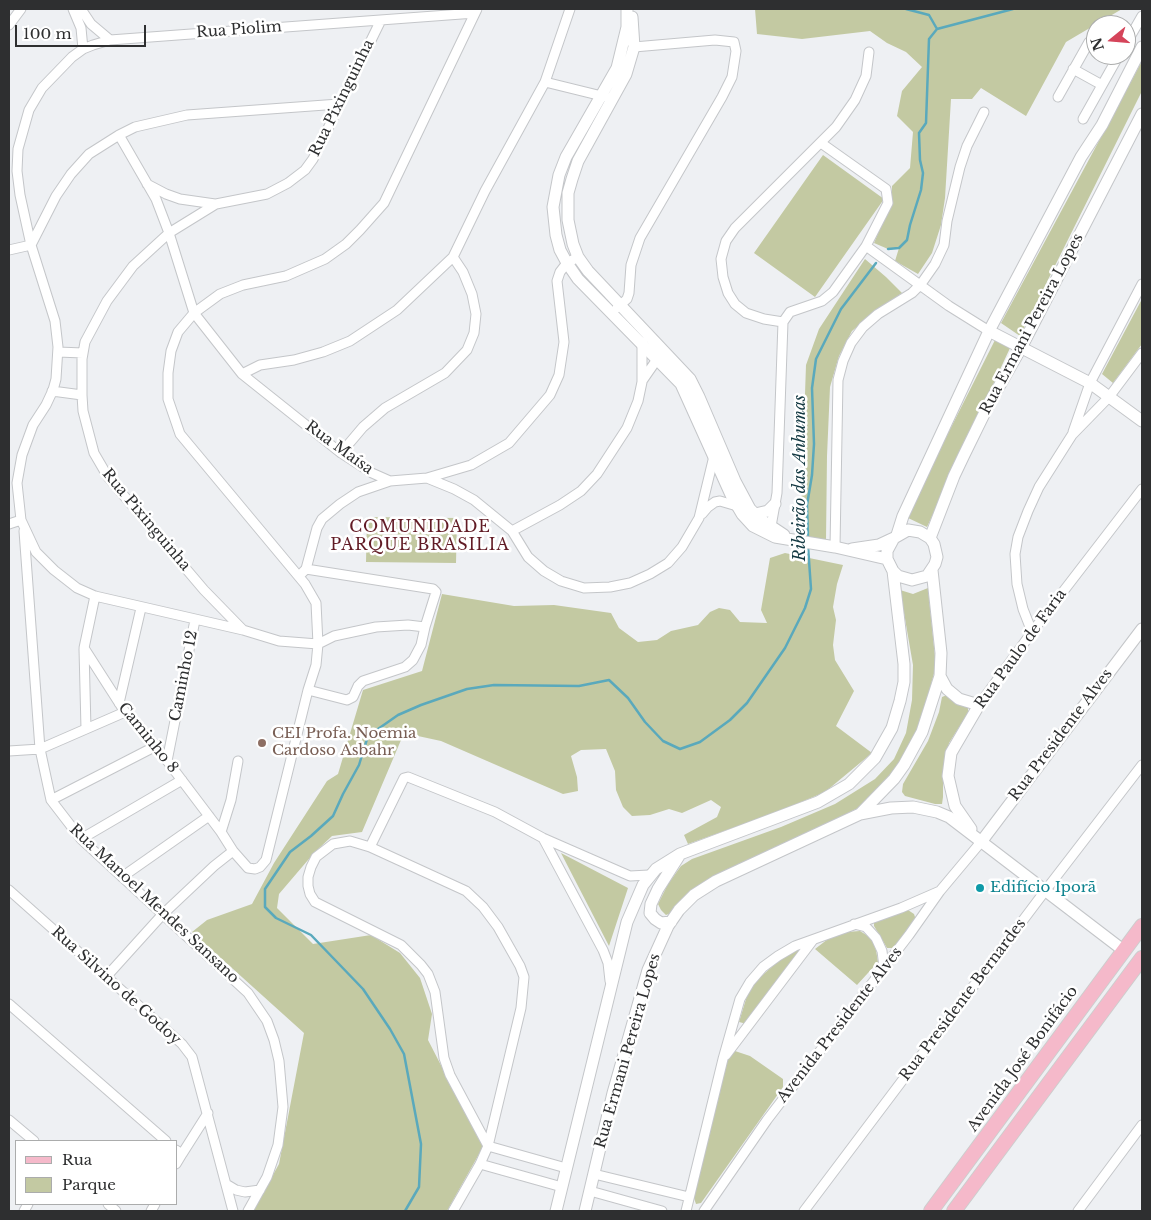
<!DOCTYPE html>
<meta charset="utf-8">
<style>
body{margin:0}
#map{position:relative;width:1151px;height:1220px;overflow:hidden;background:#eef0f3;font-family:"Libre Baskerville",serif}
canvas{display:block}
.frame{position:absolute;inset:0;border:10px solid #2e2f30;pointer-events:none}
.legend{position:absolute;left:15px;top:1140px;width:162px;height:65px;box-sizing:border-box;background:#fff;border:1px solid #abacac;margin:0;padding:6px 9px;list-style:none;font-size:15px;color:#2e2f30}
.legend li{display:flex;align-items:center;gap:10px;height:25px}
.legend b{width:25px;border:1px solid #abacac}
.north{position:absolute;left:1086px;top:15px;width:50px;height:50px;box-sizing:border-box;background:#fff;border:1px solid #abacac;border-radius:50%;rotate:253deg;font-size:14px;font-weight:700;line-height:20px;text-align:center;color:#2e2f30}
.north::after{content:'';display:block;margin:auto;width:18px;height:22px;background:#d5445a;clip-path:polygon(50% 0,100% 100%,50% 72%,0 100%)}
.scale{position:absolute;left:15px;top:25px;width:131px;height:22px;box-sizing:border-box;border:2px solid #2e2f30;border-top:0;padding-left:6px;font-size:15px;line-height:18px;white-space:nowrap;color:#2e2f30;-webkit-text-stroke:4px #fff;paint-order:stroke}
</style>
<div id="map">
<canvas width="1151" height="1220"></canvas>
<div class="frame"></div>
<ul class="legend">
<li><b style="height:6px;background:#f5b9ca"></b>Rua</li>
<li><b style="height:14px;background:#c3c9a2"></b>Parque</li>
</ul>
<div class="north">N</div>
<div class="scale">100 m</div>
</div>
<script>
const g = document.querySelector('canvas').getContext('2d');
g.lineJoin = 'round';
function fill(path, color) { g.fillStyle = color; g.fill(path, 'evenodd'); }
const shape = rows => new Path2D(rows.map(r => 'M' + r).join(''));
function trace(path, color, width, dash) { g.strokeStyle = color; g.lineWidth = width; g.lineCap = dash ? 'butt' : 'round'; g.setLineDash(dash || []); g.stroke(path); }
function label(font, color, halo, rows, align = 'center') {
  g.font = font + ' "Libre Baskerville",serif'; g.lineWidth = 5; g.setLineDash([]); g.textBaseline = 'middle'; g.strokeStyle = halo; g.fillStyle = color; for (const [text, x, y, turn = 0] of rows) {
    g.save(); g.translate(x, y); g.rotate((+turn || 0) * Math.PI / 180); g.textAlign = isNaN(turn) ? turn : align; if (halo) g.strokeText(text, 0, 0); g.fillText(text, 0, 0); g.restore();
  }
}
fill(shape([
 [755,9,1122,9,1066,42,1026,116,981,88,972,99,951,99,945,198,941,225,932,253,918,274,895,261,899,248,888,249,874,243,892,200,892,186,910,168,913,132,897,116,902,91,922,67,906,52,887,43,870,31,802,39,757,34],
 [1142,61,1142,91,1020,336,1001,323],
 [823,155,884,199,815,297,754,253],
 [865,259,886,277,902,293,872,314,852,331,839,356,830,387,827,456,826,540,800,538,806,365,819,329],
 [1142,299,1142,344,1113,383,1102,374],
 [995,340,1010,348,927,527,906,517],
 [367,517,457,518,456,563,366,562],
 [785,553,843,565,837,584,833,607,836,620,833,645,835,660,854,691,836,726,872,753,825,792,780,811,688,844,684,835,717,817,721,807,711,800,682,813,669,809,650,815,632,816,623,807,616,790,615,771,606,749,581,750,571,756,577,777,578,791,563,794,441,741,404,733,362,832,332,836,314,853,279,894,277,908,313,944,371,935,400,953,420,978,432,1014,428,1040,483,1147,447,1211,253,1211,279,1164,304,1033,192,932,207,920,252,904,274,863,327,781,338,774,363,690,422,671,442,594,514,606,554,605,611,613,619,628,638,642,657,640,671,631,698,625,710,612,719,608,730,610,740,622,767,623,761,610,770,558],
 [928,588,936,666,917,737,873,801,708,880,671,913,666,915,661,910,658,904,668,884,681,866,692,859,781,827,835,804,875,779,894,759,906,733,912,700,913,665,900,590,913,594],
 [947,695,968,706,968,713,949,743,943,780,943,797,942,804,935,804,905,796,902,792,903,784,928,741,939,712,942,697],
 [561,853,628,888,609,946],
 [908,910,914,914,916,920,894,948,887,948,874,926,874,922],
 [860,931,871,938,876,950,878,962,857,985,815,949,828,939,846,932],
 [800,947,803,952,747,1024,739,1022,750,986,790,951],
 [735,1051,750,1056,783,1079,783,1087,701,1203,696,1204,694,1198,697,1184,727,1056]
]), '#c3c9a2');
trace(shape([
 [937,29,1013,9],
 [888,249,899,248,907,240,910,225,921,190,923,173,920,160,919,133,926,123,929,39,937,29,929,15,906,9],
 [808,538,807,505,812,475,814,444,812,388,816,359,841,309,876,263],
 [405,1211,419,1187,421,1144,404,1054,390,1029,363,989,311,935,276,918,265,907,265,889,290,852,311,836,333,816,343,794,359,765,368,736,398,715,421,705,467,689,494,685,579,686,609,680,628,698,645,722,663,741,680,749,700,742,730,720,747,703,785,648,805,608,811,589,808,546]
]), '#5aa9bc', 2.5);
const minor = shape([
 [73,9,81,28,83,49],
 [81,9,91,24,110,40],
 [9,25,21,9],
 [1126,44,1142,16],
 [1073,69,1102,85],
 [545,82,606,97],
 [1058,97,1089,42],
 [1083,119,1119,55],
 [119,135,156,199,169,233,194,313,242,374,341,453,372,473,390,481,427,478,454,489,474,500,512,531,528,557,544,571,561,581,584,588,610,587,630,583,650,574,668,563,682,547,699,518,714,456],
 [147,184,166,194,180,199,215,204],
 [866,246,949,306,989,331],
 [9,250,31,245,56,196,71,174,89,154,119,135,135,127,187,115,339,104],
 [617,308,627,299,629,293,631,265,640,238,722,97,732,77,736,51,734,42,715,40,634,47],
 [783,322,764,319,746,313,735,304,728,293,723,277,721,259,726,241,735,228,836,127,855,100,866,76,869,52],
 [58,352,83,353],
 [242,374,260,365,294,360,323,352,350,341,397,310,453,257,485,191,545,82,570,9],
 [642,381,660,355],
 [52,391,82,395],
 [1073,432,1090,383,1142,284],
 [341,453,363,427,385,408,445,373,467,350,474,333,476,314,472,294,463,272,453,257],
 [427,478,471,465,509,443,550,395,559,375,564,342,557,281,560,272,567,263,578,257],
 [702,514,708,507,715,502,720,501,737,506],
 [9,524,21,520],
 [24,531,40,749,51,800,81,839,248,993,267,1021,274,1040,279,1061,283,1107,278,1145,267,1177,248,1211],
 [512,531,560,505,581,491,597,474,627,428,638,401,642,382,642,343,643,342],
 [770,532,777,493,783,322,790,312,822,301,833,292,866,246,888,203,886,189,821,143],
 [835,547,838,380,843,361,851,343,863,327,878,314,912,293,921,284,935,264,944,245,947,221,960,167,967,146,984,112],
 [306,569,433,589,436,592,425,627,421,645,413,660,405,667,363,681,358,686,353,697,347,700,308,690],
 [302,573,306,569,317,528,322,519,340,504,358,492,390,481],
 [95,596,84,648,125,712,156,746,221,832,233,851,248,868,255,869,260,867,266,860,308,690,316,665,318,644,316,603,305,584,180,434,168,399,168,373,171,351,178,332,194,313,220,294,243,285,286,276,325,259,346,244,360,230,384,203,477,9],
 [425,627,408,625,376,627,334,636,318,644,279,641,243,630,95,596,77,588,54,570,36,552,21,520,17,483,22,455,33,425,46,405,53,390,56,379,58,347,55,321,31,245,20,195,17,171,18,149,29,110,42,88,72,57,83,49,93,45,110,40,475,13],
 [243,630,204,590,108,477,94,453,83,411,82,395,82,359,85,342,107,301,133,266,169,233,216,204,267,194,288,183,305,170,313,159,381,20],
 [1032,632,1023,609,1017,584,1015,554,1018,537,1028,511,1039,487,1072,435,1109,397,1142,353],
 [84,649,86,729],
 [119,703,141,608],
 [979,705,1032,632,1142,489],
 [9,751,40,749,125,712],
 [167,761,195,620],
 [51,800,156,746],
 [221,832,231,800,238,761],
 [543,838,603,950,608,963,610,981],
 [81,839,182,780],
 [370,847,404,778,408,777,495,812,543,838,630,876,649,875],
 [122,877,209,816],
 [9,890,182,1044,192,1057,233,1211],
 [854,924,866,927,876,938,882,951,884,967],
 [106,977,162,915,214,866,233,851],
 [9,1004,166,1141],
 [726,1055,813,940],
 [9,1120,34,1141],
 [488,1146,566,1168],
 [176,1150,182,1154,208,1113],
 [176,1164,182,1154],
 [480,1164,562,1187],
 [594,1174,689,1197],
 [226,1184,236,1190,245,1192,260,1190],
 [590,1191,662,1211],
 [108,1204,116,1211],
 [24,1211,28,1204],
 [151,1211,155,1204],
 [453,1211,480,1164,488,1146,521,1008,524,977,520,966,498,927,483,907,466,891,370,847,350,841,333,844,316,857,311,867,308,877,308,886,310,894,315,902,401,945,421,965,428,974,435,992,444,1058,450,1075,488,1146],
 [686,1211,723,1059,740,999,750,982,763,967,778,956,795,946,901,908,940,891],
 [704,1211,767,1120,909,935,940,891,981,842],
 [804,1211,1045,891,1142,765],
 [1078,1211,1142,1125]
]);
const tertiary = shape([
 [627,9,627,27,617,68,566,157,559,175,553,207,556,235,560,250,567,263,578,279,681,384,732,497,742,514,753,526,775,537,835,547,887,559],
 [632,17,634,47,626,74,578,161,572,179,568,193,568,220,573,244,578,257,588,271,690,379,699,397,735,481,750,509,760,519,784,535],
 [989,331,1090,383,1142,421],
 [755,514,768,511,775,504],
 [897,535,903,516,989,331,1081,157,1102,125,1142,47],
 [930,538,954,476,964,455,989,404,1021,348,1142,114],
 [852,549,879,545,894,538],
 [940,676,947,689,959,699,979,705,955,746,951,753,948,776,955,806,971,829],
 [860,814,891,808,913,807,937,812,949,817,1123,950],
 [981,842,1142,629],
 [671,922,661,923,655,919,650,913,651,904,658,889,679,856],
 [556,1211,627,922,643,885,656,869,680,854,818,802,849,784,875,758,892,728,900,701,904,682,904,664,893,571,887,559,887,551,894,538,908,530,920,532,930,538,934,544,937,557,935,564,927,576,912,580,898,576,893,571],
 [585,1211,613,1093,648,970,668,926,679,910,694,895,716,881,860,814,894,779,904,765,922,732,940,676,941,653,932,570]
]);
const primary = shape([
 [931,1211,1142,926],
 [954,1211,1142,958]
]);
trace(minor, '#c4c6c9', 11);
trace(tertiary, '#c4c6c9', 13);
trace(primary, '#cdcdcd', 16);
trace(minor, '#fff', 9);
trace(tertiary, '#fff', 11);
trace(primary, '#f5b9ca', 14);
for (const [x, y, r, color] of [
 [262,743,5,"#8d6e63"],
 [980,888,5,"#0f9aa8"]
]) { const dot = new Path2D(); dot.arc(x, y, r, 0, 2 * Math.PI); g.fillStyle = color; g.fill(dot); trace(dot, '#fff', 2); }
label('15px', '#2e2f30', '#fff', [
 ["Rua Piolim",239,30,-4],
 ["Rua Pixinguinha",342,98,-64],
 ["Rua Ermani Pereira Lopes",1032,324,-62],
 ["Rua Maísa",339,448,36],
 ["Rua Pixinguinha",146,520,50],
 ["Rua Paulo de Faria",1021,649,-54],
 ["Caminho 12",184,676,-79],
 ["Rua Presidente Alves",1061,735,-53],
 ["Caminho 8",148,738,51],
 ["Rua Manoel Mendes Sansano",154,904,43],
 ["Rua Silvino de Godoy",116,986,42],
 ["Rua Presidente Bernardes",963,1000,-53],
 ["Avenida Presidente Alves",840,1025,-52],
 ["Rua Ermani Pereira Lopes",628,1051,-74],
 ["Avenida José Bonifácio",1023,1059,-54]
]);
label('15px', '#785e54', '#fff', [
 ["CEI Profa. Noemia",272,734],
 ["Cardoso Asbahr",272,751]
], 'left');
label('15px', '#0d838f', '#fff', [
 ["Edifício Iporã",990,888]
], 'left');
label('italic 16px', '#133942', '#fff', [
 ["Ribeirão das Anhumas",800,478,-90]
]);
g.letterSpacing = '1px';
label('16px', '#611b25', '#fff', [
 ["COMUNIDADE",420,527],
 ["PARQUE BRASILIA",420,545]
]);
g.letterSpacing = '0px';
</script>
